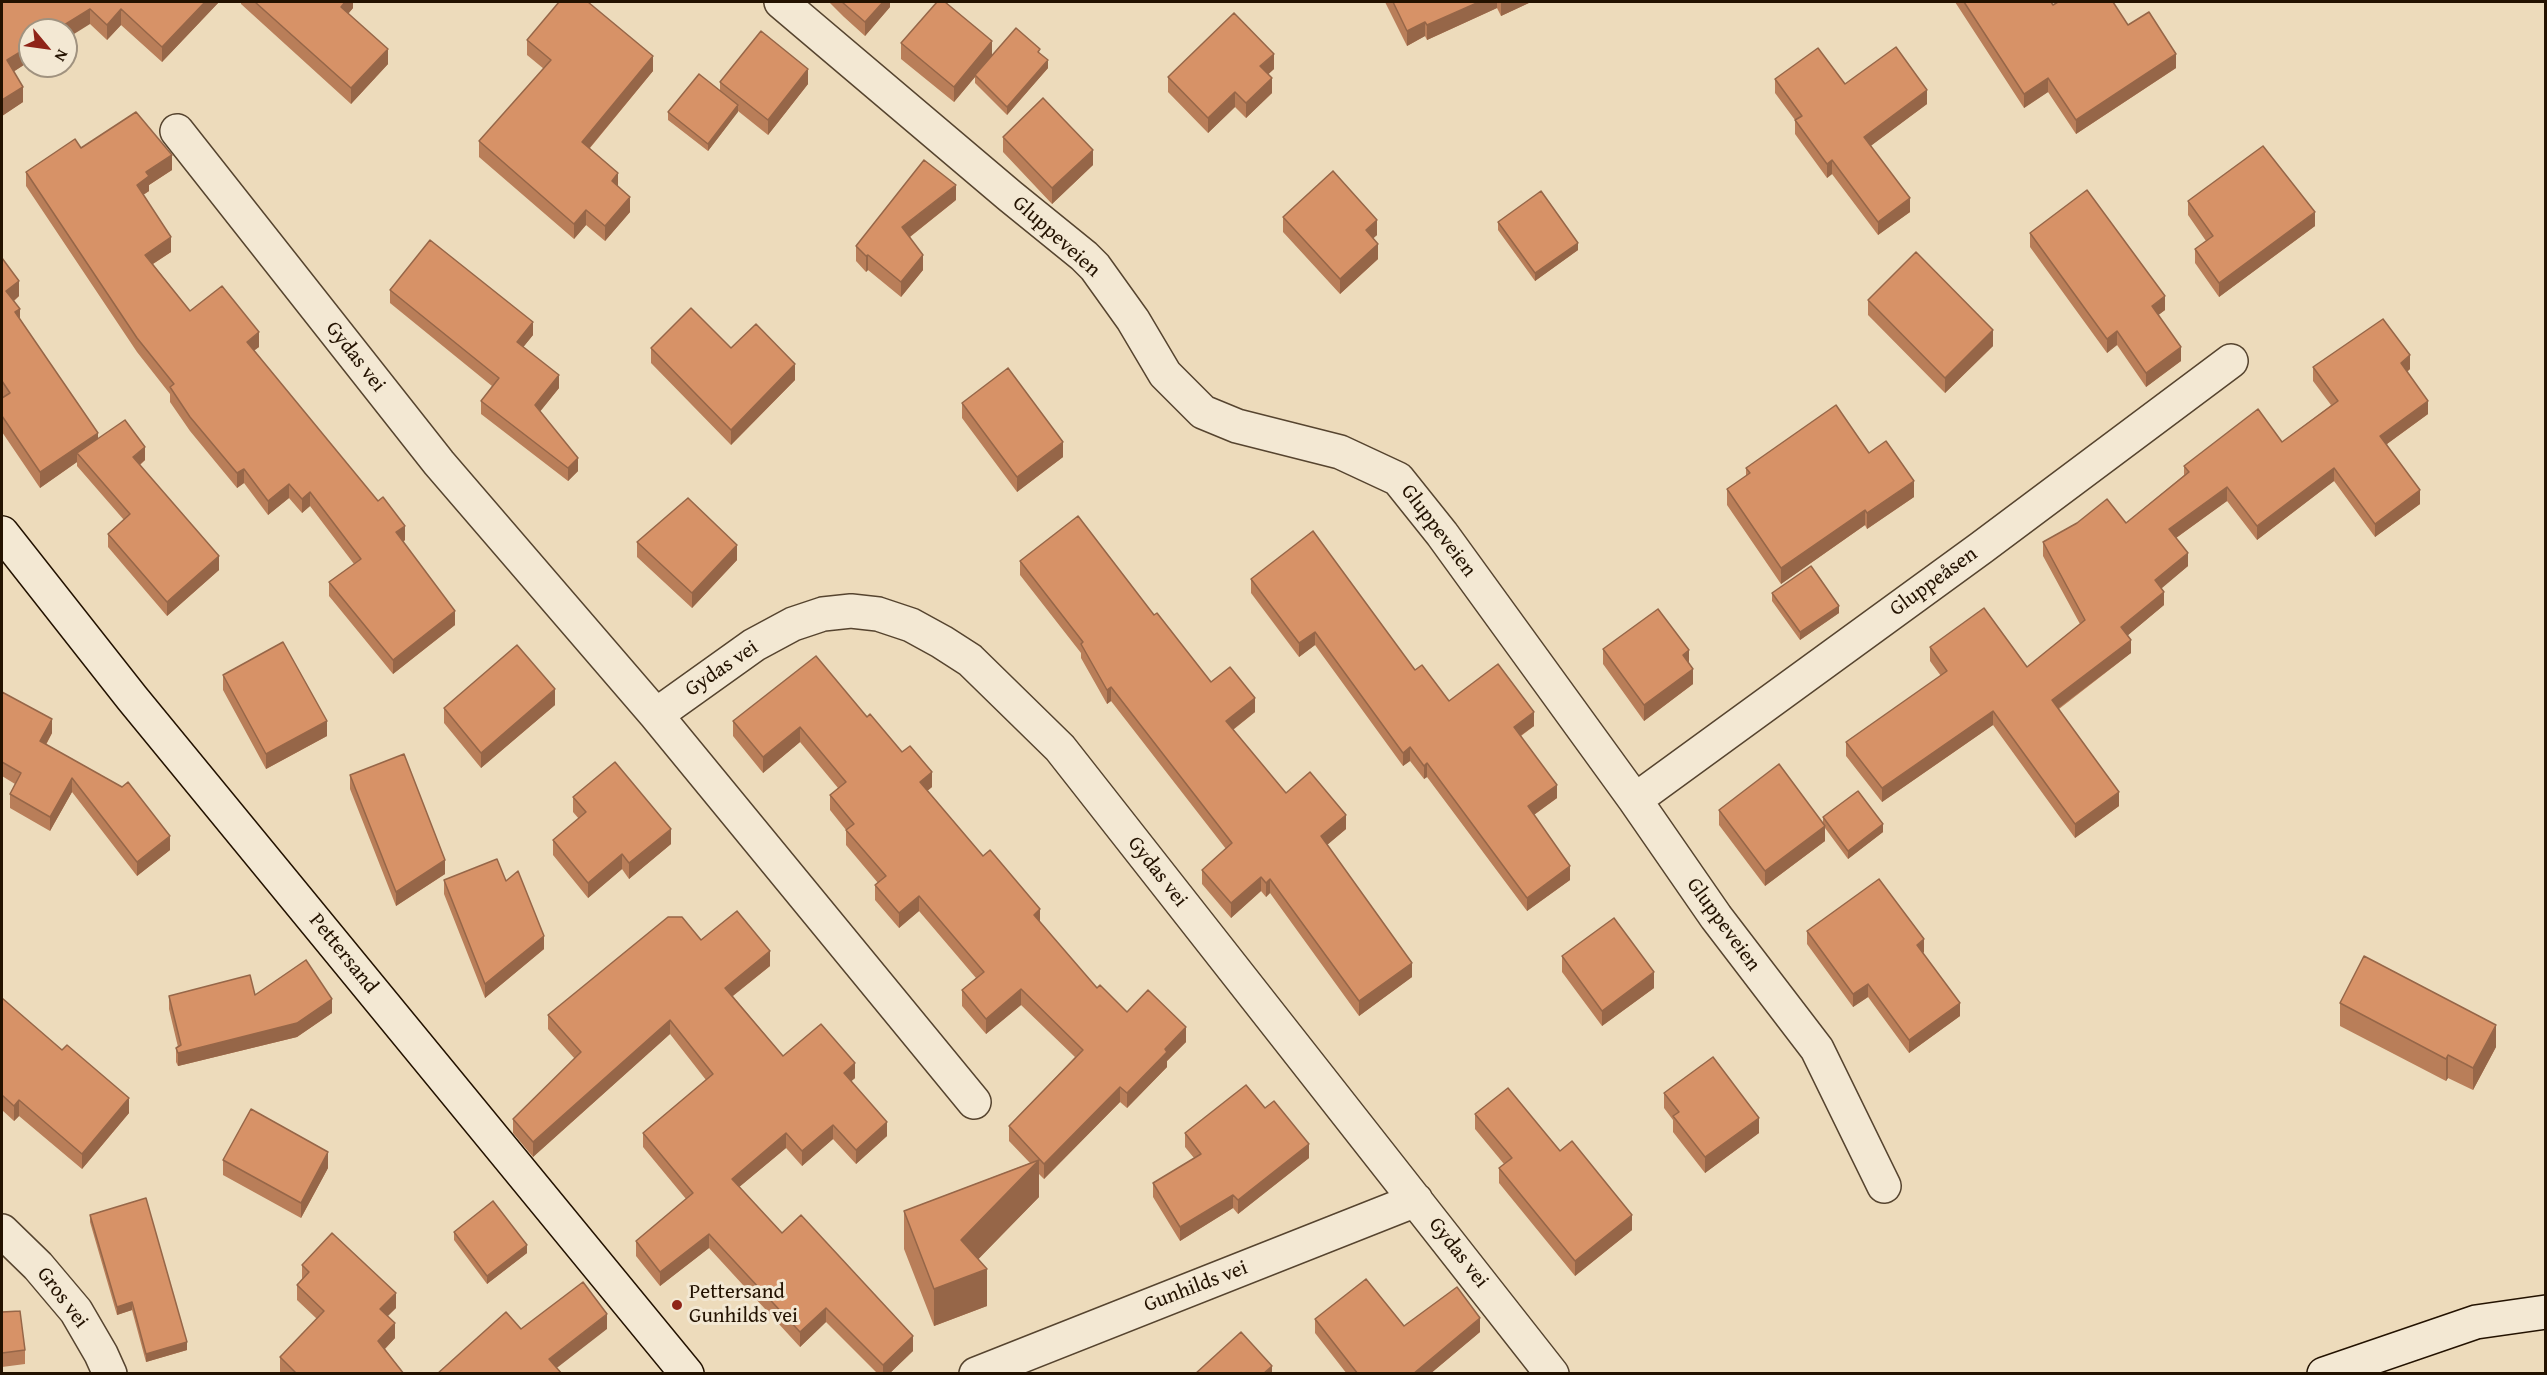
<!DOCTYPE html>
<meta charset="utf-8">
<style>
body{margin:0}
#map{position:relative;width:2547px;height:1375px;overflow:hidden;background:#eddbbb;font-family:"Gentium Book Plus",serif}
canvas{display:block}
.frame{position:absolute;inset:0;border:3px solid #231200;pointer-events:none}
.north{position:absolute;left:18px;top:18px;width:60px;height:60px;box-sizing:border-box;background:#f3e8d3;border:2px solid #a0927f;border-radius:50%;rotate:119deg;font-size:16px;font-weight:700;line-height:24px;text-align:center;color:#231200}
.north::after{content:'';display:block;margin:auto;width:21px;height:27px;background:#8f2418;clip-path:polygon(50% 0,100% 100%,50% 72%,0 100%)}
</style>
<div id="map">
<canvas width="2547" height="1375"></canvas>
<div class="frame"></div>
<div class="north">N</div>
</div>
<script>
const g = document.querySelector('canvas').getContext('2d');
g.lineJoin = 'round';
const shape = rows => new Path2D(rows.map(r => 'M' + r).join(''));
function trace(path, color, width, dash) { g.strokeStyle = color; g.lineWidth = width; g.lineCap = dash ? 'butt' : 'round'; g.setLineDash(dash || []); g.stroke(path); }
function fill(path, color) { g.fillStyle = color; g.fill(path, 'evenodd'); }
function label(font, color, halo, rows, align = 'center') {
  g.font = font + ' "Gentium Book Plus",serif'; g.lineWidth = 6; g.setLineDash([]); g.textBaseline = 'middle'; g.strokeStyle = halo; g.fillStyle = color; for (const [text, x, y, turn = 0] of rows) {
    g.save(); g.translate(x, y); g.rotate((+turn || 0) * Math.PI / 180); g.textAlign = isNaN(turn) ? turn : align; if (halo) g.strokeText(text, 0, 0); g.fillText(text, 0, 0); g.restore();
  }
}
const street = shape([
 [781,2,1010,196,1084,256,1095,267,1133,320,1165,374,1203,412,1237,426,1340,452,1398,479,1442,534,1635,800,1716,917,1817,1049,1884,1186],
 [177,131,439,463,656,715,974,1102],
 [656,715,754,645,793,624,823,614,851,611,878,614,911,625,942,642,970,660,1060,748,1552,1374],
 [1635,800,1981,548,2231,361],
 [2,1231,38,1266,76,1311,101,1354,110,1374],
 [976,1374,1416,1200]
]);
const secondary = shape([
 [2,533,132,698,687,1374],
 [2324,1374,2476,1322,2546,1312]
]);
trace(street, '#56442f', 36);
trace(secondary, '#231200', 36);
trace(street, '#f3e8d3', 33);
trace(secondary, '#f3e8d3', 33);
fill(shape([
 [2,2,219,2,162,62,121,25,107,40,90,24,30,30,30,61,14,71,23,102,2,116],
 [241,2,353,2,353,8,348,14,388,64,351,104,241,4],
 [829,2,890,2,890,7,865,36,844,17],
 [1385,2,1531,2,1501,16,1497,8,1427,40,1425,36,1407,46],
 [1955,2,2051,2,2053,5,2128,25,2176,68,2076,134,2048,92,2024,108],
 [527,40,653,71,590,148,618,187,630,212,605,241,586,225,574,239,479,157,479,141,544,69,527,55],
 [901,43,992,55,1040,54,1048,68,1007,115,975,83,975,77,954,102,901,59],
 [1274,69,1268,74,1272,93,1246,118,1235,107,1208,133,1168,92,1168,77],
 [1775,79,1845,84,1927,104,1870,146,1910,212,1878,235,1832,174,1827,178,1795,134,1795,120,1775,93],
 [720,82,808,84,768,135,738,111,708,151,668,120,668,112,720,90],
 [1003,137,1093,165,1052,204,1003,152],
 [81,148,172,170,149,185,149,191,143,195,171,252,153,264,190,311,259,347,254,350,405,540,403,542,455,625,393,674,329,596,329,582,354,564,310,506,302,513,289,498,268,515,244,483,237,488,190,431,170,402,170,394,137,352,26,186,26,172],
 [956,200,910,237,923,270,901,297,868,270,866,272,856,261,856,246],
 [2188,201,2315,226,2219,297,2195,263,2195,249,2206,241,2188,215],
 [1283,217,1377,235,1373,238,1378,259,1340,294,1283,232],
 [1498,222,1578,250,1535,281,1498,230],
 [2030,233,2165,310,2158,315,2181,361,2146,387,2117,345,2107,353,2030,247],
 [2,258,19,296,14,301,20,319,98,439,145,460,140,465,219,570,167,616,108,547,108,534,124,520,77,466,77,462,40,488,2,432],
 [390,290,533,335,523,347,559,388,540,411,578,471,568,481,481,414,481,401,492,386,390,303],
 [1868,300,1993,346,1945,393,1868,315],
 [651,348,731,348,795,380,731,445,651,363],
 [2313,367,2410,369,2407,372,2428,414,2387,444,2420,504,2375,537,2334,481,2257,540,2227,501,2176,538,2188,566,2161,588,2164,605,2128,635,2131,653,2059,709,2119,806,2075,838,1993,725,1882,802,1846,756,1846,742,1941,676,1930,661,1930,647,2027,667,2080,624,2043,556,2043,542,2126,523,2184,475,2184,466,2282,442,2331,405,2313,381],
 [962,403,1063,457,1017,492,962,418],
 [1746,468,1914,497,1867,529,1865,525,1781,584,1727,505,1727,489,1746,476],
 [637,542,737,560,692,608,637,557],
 [1020,561,1154,615,1211,682,1255,712,1233,730,1286,793,1346,829,1327,845,1412,977,1359,1016,1270,893,1266,897,1261,891,1231,918,1202,884,1202,870,1226,849,1111,701,1107,704,1081,658,1081,653,1020,575],
 [1251,579,1415,670,1449,701,1534,726,1521,736,1557,798,1534,815,1570,880,1527,911,1427,777,1424,779,1410,761,1403,766,1315,645,1299,657,1251,593],
 [1772,593,1839,613,1800,640,1772,601],
 [1603,649,1689,663,1693,684,1644,721,1603,664],
 [223,675,327,736,266,769,223,690],
 [2,692,52,733,46,745,170,850,137,876,72,792,50,831,10,808,10,794,15,784,2,776],
 [555,705,481,768,444,723,444,708],
 [867,717,902,752,932,787,927,791,1097,988,1127,1012,1186,1042,1167,1061,1167,1067,1127,1108,1120,1102,1044,1179,1039,1174,1039,1197,978,1259,987,1306,934,1326,904,1249,904,1211,1030,1163,1009,1141,1009,1126,1075,1057,1021,1005,986,1034,962,1006,962,990,976,978,919,911,899,928,875,900,875,885,878,883,846,845,846,830,830,810,830,795,838,788,800,742,763,773,733,736,733,721],
 [350,775,445,874,396,906,350,789],
 [573,797,671,844,629,879,622,869,588,898,553,855,553,840,579,819,573,812],
 [1719,810,1823,823,1823,817,1883,832,1848,859,1825,828,1825,841,1765,886,1719,825],
 [444,880,506,881,544,949,485,998,444,894],
 [1807,931,1924,952,1923,953,1960,1016,1909,1053,1868,997,1853,1007,1807,944],
 [701,940,770,966,733,996,783,1056,855,1078,851,1081,887,1136,856,1164,833,1139,802,1166,786,1148,739,1187,782,1233,913,1351,889,1374,878,1374,826,1322,800,1347,709,1248,660,1286,636,1256,636,1241,686,1199,643,1147,643,1133,706,1080,670,1034,533,1157,513,1133,513,1119,575,1059,548,1029,548,1015],
 [1562,956,1654,988,1602,1026,1562,972],
 [255,995,332,1013,297,1037,178,1066,176,1062,176,1048,178,1047,169,1009,169,996],
 [2,998,129,1113,82,1169,19,1116,14,1121,2,1110],
 [2340,1003,2496,1047,2473,1090,2448,1078,2446,1081,2340,1026],
 [1664,1093,1759,1133,1705,1173,1673,1132,1673,1120,1664,1108],
 [1265,1108,1309,1158,1238,1214,1233,1208,1180,1241,1153,1197,1153,1183,1194,1158,1185,1147,1185,1133],
 [1475,1114,1560,1151,1632,1230,1575,1276,1499,1183,1499,1168,1504,1164,1475,1129],
 [223,1160,328,1168,301,1218,223,1175],
 [90,1215,187,1350,146,1362,132,1310,117,1315,90,1222],
 [454,1232,527,1253,487,1284,454,1240],
 [302,1265,396,1308,387,1316,395,1338,385,1349,404,1374,282,1374,280,1372,280,1357,317,1319,297,1300,297,1285,302,1280],
 [2,1312,25,1350,25,1364,2,1367],
 [1315,1319,1404,1326,1480,1332,1430,1374,1347,1374,1315,1333]
]), '#b97e59');
fill(shape([
 [205,2,219,2,162,62,162,47],
 [345,2,353,2,353,8,341,22,341,7],
 [883,2,890,2,890,7,865,36,865,22],
 [1479,2,1497,2,1497,8,1427,40,1427,25],
 [1501,2,1531,2,1501,16],
 [90,9,90,24,66,39,66,30,56,30],
 [121,9,121,25,107,40,107,25],
 [1425,22,1425,36,1407,46,1407,31],
 [992,41,992,57,975,75,975,77,954,102,954,87],
 [30,46,30,61,7,76,7,60],
 [388,49,388,64,351,104,351,88],
 [1274,54,1274,69,1260,82,1260,66],
 [2176,54,2176,68,2076,134,2076,120],
 [653,56,653,71,582,157,582,142],
 [1048,60,1048,68,1007,115,1007,107],
 [808,69,808,84,768,135,768,120],
 [1272,78,1272,93,1246,118,1246,103],
 [2048,78,2048,92,2024,108,2024,94],
 [23,87,23,102,2,116,2,100],
 [1927,90,1927,104,1864,151,1864,137],
 [1235,92,1235,107,1208,133,1208,118],
 [738,105,738,112,708,151,708,144],
 [1093,150,1093,165,1052,204,1052,188],
 [172,155,172,170,149,185,149,191,137,199,137,185,146,172],
 [1832,160,1832,174,1827,178,1827,164],
 [618,173,618,189,612,181],
 [956,185,956,200,902,243,902,227],
 [630,197,630,212,605,241,605,226],
 [1910,198,1910,212,1878,235,1878,222],
 [586,210,586,225,574,239,574,224],
 [2315,212,2315,226,2219,297,2219,283],
 [1377,220,1377,235,1366,245,1366,230],
 [171,237,171,252,145,269,145,255],
 [1578,243,1578,250,1535,281,1535,273],
 [1378,244,1378,259,1340,294,1340,279],
 [868,255,868,270,866,272,866,256],
 [923,255,923,270,901,297,901,282],
 [19,281,19,296,6,307,6,291],
 [2165,296,2165,310,2152,320,2152,306],
 [20,309,20,324,15,312],
 [533,322,533,335,517,355,517,342],
 [1993,330,1993,346,1945,393,1945,378],
 [2117,331,2117,345,2107,353,2107,339],
 [259,332,259,347,247,356,247,342],
 [2181,347,2181,361,2146,387,2146,373],
 [2410,355,2410,369,2401,376,2401,363],
 [795,364,795,380,731,445,731,430],
 [559,375,559,388,535,418,535,405],
 [2428,401,2428,414,2380,449,2380,436],
 [98,433,98,448,77,453,77,462,40,488,40,472],
 [1063,442,1063,457,1017,492,1017,477],
 [145,447,145,460,133,470,133,457],
 [578,458,578,471,568,481,568,468],
 [2334,468,2334,481,2257,540,2257,526],
 [244,469,244,483,237,488,237,473],
 [1914,481,1914,497,1867,529,1867,513],
 [289,484,289,498,268,515,268,501],
 [2227,487,2227,501,2169,543,2169,529],
 [2420,490,2420,504,2375,537,2375,524],
 [310,492,310,506,302,513,302,499],
 [1865,510,1865,525,1781,584,1781,568],
 [405,526,405,540,396,547,396,532],
 [737,545,737,560,692,608,692,593],
 [2188,553,2188,566,2155,594,2155,580],
 [219,556,219,570,167,616,167,602],
 [2164,592,2164,605,2121,641,2121,627],
 [1839,606,1839,613,1800,640,1800,632],
 [455,611,455,625,393,674,393,660],
 [1315,632,1315,645,1299,657,1299,643],
 [2131,640,2131,653,2052,713,2052,700],
 [1689,650,1689,666,1683,655],
 [1693,669,1693,684,1644,721,1644,705],
 [1111,687,1111,701,1107,704,1107,690],
 [555,689,555,705,481,768,481,753],
 [1255,698,1255,712,1226,735,1226,721],
 [1993,711,1993,725,1882,802,1882,788],
 [1534,712,1534,726,1514,740,1514,727],
 [52,719,52,733,40,755,40,741],
 [327,721,327,736,266,769,266,754],
 [800,727,800,742,763,773,763,757],
 [1410,747,1410,761,1403,766,1403,753],
 [1427,763,1427,777,1424,779,1424,766],
 [932,772,932,787,920,797,920,782],
 [72,778,72,792,50,831,50,817],
 [1557,785,1557,798,1528,819,1528,806],
 [2119,792,2119,806,2075,838,2075,824],
 [1346,815,1346,829,1321,850,1321,836],
 [1883,824,1883,832,1848,859,1848,851],
 [1825,826,1825,841,1765,886,1765,871],
 [671,829,671,844,629,879,629,863],
 [170,836,170,850,137,876,137,862],
 [622,854,622,869,588,898,588,883],
 [445,860,445,874,396,906,396,892],
 [1570,866,1570,880,1527,911,1527,898],
 [1261,877,1261,891,1231,918,1231,903],
 [1270,879,1270,893,1266,897,1266,883],
 [919,896,919,911,899,928,899,913],
 [1040,909,1040,924,1034,915],
 [544,936,544,949,485,998,485,984],
 [1924,939,1924,952,1917,957,1917,945],
 [770,951,770,966,725,1002,725,988],
 [1412,963,1412,977,1359,1016,1359,1001],
 [1654,972,1654,988,1602,1026,1602,1011],
 [1868,984,1868,997,1853,1007,1853,994],
 [1021,989,1021,1005,986,1034,986,1019],
 [332,999,332,1013,297,1037,178,1066,178,1053],
 [1960,1003,1960,1016,1909,1053,1909,1040],
 [670,1020,670,1034,533,1157,533,1142],
 [2496,1025,2496,1047,2473,1090,2473,1068],
 [1186,1027,1186,1042,1167,1061,1167,1067,1127,1108,1127,1093,1165,1049],
 [2448,1055,2448,1078,2446,1081,2446,1059],
 [855,1063,855,1078,844,1088,844,1073],
 [1120,1087,1120,1102,1044,1179,1044,1164],
 [129,1098,129,1113,82,1169,82,1154],
 [19,1100,19,1116,14,1121,14,1106],
 [1759,1118,1759,1133,1705,1173,1705,1157],
 [887,1122,887,1136,856,1164,856,1150],
 [833,1125,833,1139,802,1166,802,1151],
 [786,1133,786,1148,732,1193,732,1179],
 [1309,1144,1309,1158,1238,1214,1238,1200],
 [328,1152,328,1168,301,1218,301,1203],
 [1039,1160,1039,1197,961,1277,961,1240],
 [1233,1195,1233,1208,1180,1241,1180,1227],
 [1632,1215,1632,1230,1575,1276,1575,1261],
 [709,1234,709,1248,660,1286,660,1272],
 [527,1245,527,1253,487,1284,487,1276],
 [987,1269,987,1306,934,1326,934,1289],
 [396,1293,396,1308,380,1324,380,1309],
 [132,1302,132,1310,117,1315,117,1307],
 [826,1308,826,1322,800,1347,800,1332],
 [607,1314,607,1329,549,1374,549,1359],
 [1480,1318,1480,1332,1430,1374,1413,1374],
 [395,1323,395,1338,378,1356,378,1341],
 [913,1336,913,1351,889,1374,883,1374,883,1365],
 [187,1342,187,1350,146,1362,146,1354],
 [1272,1366,1272,1374,1263,1374]
]), '#966648');
const building = shape([
 [2,2,84,2,83,2,205,2,162,47,121,9,107,25,90,9,56,30,30,30,30,46,7,60,23,87,2,100,2,2],
 [255,2,345,2,341,7,388,49,351,88,255,2],
 [559,2,588,2,653,56,582,142,618,173,612,181,630,197,605,226,586,210,574,224,479,141,551,60,527,40,559,2],
 [842,2,883,2,865,22,842,2],
 [937,2,945,2,992,41,954,87,901,43,937,2],
 [1393,2,1479,2,1427,25,1425,22,1407,31,1393,2],
 [1964,2,2051,2,2053,5,2058,2,2113,2,2128,25,2149,12,2176,54,2076,120,2048,78,2024,94,1964,2],
 [1234,13,1274,54,1260,66,1272,78,1246,103,1235,92,1208,118,1168,77,1234,13],
 [1016,28,1040,49,1038,52,1048,60,1007,107,975,75,1016,28],
 [761,31,808,69,768,120,720,82,761,31],
 [1896,47,1927,90,1864,137,1910,198,1878,222,1832,160,1827,164,1795,120,1802,116,1775,79,1818,48,1845,84,1896,47],
 [699,74,738,105,708,144,668,112,699,74],
 [1043,98,1093,150,1052,188,1003,137,1043,98],
 [136,112,172,155,146,172,149,176,137,185,171,237,145,255,190,311,222,286,259,332,247,342,378,501,383,497,405,526,396,532,455,611,393,660,329,582,361,559,310,492,302,499,289,484,268,501,244,469,237,473,190,417,170,387,174,384,137,338,26,172,75,139,81,148,136,112],
 [2263,146,2315,212,2219,283,2195,249,2213,236,2188,201,2263,146],
 [924,160,956,185,902,227,923,255,901,282,868,255,866,256,856,246,924,160],
 [1333,171,1377,220,1366,230,1378,244,1340,279,1283,217,1333,171],
 [2087,190,2165,296,2152,306,2181,347,2146,373,2117,331,2107,339,2030,233,2087,190],
 [1541,191,1578,243,1535,273,1498,222,1541,191],
 [430,240,533,322,517,342,559,375,535,405,578,458,568,468,481,401,499,378,390,290,430,240],
 [1916,252,1993,330,1945,378,1868,300,1916,252],
 [2,258,19,281,6,291,20,309,15,312,98,433,40,472,2,416,2,398,10,393,2,381,2,258],
 [691,308,731,348,756,324,795,364,731,430,651,348,691,308],
 [2383,319,2410,355,2401,363,2428,401,2380,436,2420,490,2375,524,2334,468,2257,526,2227,487,2169,529,2188,553,2155,580,2164,592,2121,627,2131,640,2052,700,2119,792,2075,824,1993,711,1882,788,1846,742,1947,671,1930,647,1984,608,2027,667,2085,620,2043,542,2077,523,2107,499,2126,523,2189,472,2184,466,2258,409,2282,442,2338,401,2313,367,2383,319],
 [1008,368,1063,442,1017,477,962,403,1008,368],
 [1836,405,1869,453,1886,441,1914,481,1867,513,1865,510,1781,568,1727,489,1750,473,1746,468,1836,405],
 [125,420,145,447,133,457,219,556,167,602,108,534,130,514,77,453,125,420],
 [688,498,737,545,692,593,637,542,688,498],
 [1078,516,1154,615,1157,613,1211,682,1230,667,1255,698,1226,721,1286,793,1310,772,1346,815,1321,836,1412,963,1359,1001,1270,879,1266,883,1261,877,1231,903,1202,870,1232,843,1111,687,1107,690,1081,644,1083,642,1020,561,1078,516],
 [1313,531,1415,670,1422,665,1449,701,1498,664,1534,712,1514,727,1557,785,1528,806,1570,866,1527,898,1427,763,1424,766,1410,747,1403,753,1315,632,1299,643,1251,579,1313,531],
 [1811,566,1839,606,1800,632,1772,593,1811,566],
 [1658,609,1689,650,1683,655,1693,669,1644,705,1603,649,1658,609],
 [283,642,327,721,266,754,223,675,283,642],
 [517,645,555,689,481,753,444,708,517,645],
 [816,656,867,717,870,714,902,752,910,746,932,772,920,782,983,856,990,850,1040,909,1034,915,1097,988,1100,985,1127,1012,1148,990,1186,1027,1165,1049,1167,1052,1127,1093,1120,1087,1044,1164,1009,1126,1083,1050,1021,989,986,1019,962,990,984,972,919,896,899,913,875,885,886,876,846,830,854,824,830,795,846,782,800,727,763,757,733,721,816,656],
 [2,692,52,719,40,741,122,787,128,782,170,836,137,862,72,778,50,817,10,794,21,773,2,762,2,692],
 [404,754,445,860,396,892,350,775,404,754],
 [615,762,671,829,629,863,622,854,588,883,553,840,586,812,573,797,615,762],
 [1779,764,1825,826,1765,871,1719,810,1779,764],
 [1858,791,1883,824,1848,851,1823,817,1858,791],
 [497,859,506,881,518,871,544,936,485,984,444,880,497,859],
 [1879,879,1924,939,1917,945,1960,1003,1909,1040,1868,984,1853,994,1807,931,1879,879],
 [737,911,770,951,725,988,783,1056,821,1024,855,1063,844,1073,887,1122,856,1150,833,1125,802,1151,786,1133,732,1179,782,1233,801,1215,913,1336,883,1365,826,1308,800,1332,709,1234,660,1272,636,1241,693,1193,643,1133,713,1074,670,1020,533,1142,513,1119,581,1052,548,1015,668,917,682,917,701,940,737,911],
 [1614,918,1654,972,1602,1011,1562,956,1614,918],
 [2364,956,2496,1025,2473,1068,2448,1055,2446,1059,2340,1003,2364,956],
 [306,960,332,999,297,1023,178,1053,176,1048,181,1045,169,996,250,975,255,995,306,960],
 [2,998,62,1050,67,1045,129,1098,82,1154,19,1100,14,1106,2,1095,2,998],
 [1713,1057,1759,1118,1705,1157,1673,1116,1679,1112,1664,1093,1713,1057],
 [1246,1085,1265,1108,1274,1101,1309,1144,1238,1200,1233,1195,1180,1227,1153,1183,1201,1154,1185,1133,1246,1085],
 [1508,1088,1560,1151,1572,1141,1632,1215,1575,1261,1499,1168,1512,1158,1475,1114,1508,1088],
 [251,1109,328,1152,301,1203,223,1160,251,1109],
 [1039,1160,961,1240,987,1269,934,1289,904,1211,1039,1160],
 [146,1198,187,1342,146,1354,132,1302,117,1307,90,1215,146,1198],
 [493,1201,527,1245,487,1276,454,1232,493,1201],
 [332,1233,396,1293,380,1309,395,1323,378,1341,404,1374,297,1374,280,1357,324,1311,297,1285,309,1272,302,1265,332,1233],
 [1366,1279,1404,1326,1457,1287,1480,1318,1413,1374,1358,1374,1315,1319,1366,1279],
 [583,1282,607,1314,549,1359,562,1374,437,1374,506,1312,521,1329,583,1282],
 [20,1311,25,1350,2,1353,2,1312,20,1311],
 [1241,1332,1272,1366,1263,1374,1195,1374,1241,1332]
]);
fill(building, '#d79267');
trace(building, '#966648', 1.5);
for (const [x, y, r, color] of [
 [677,1305,6,"#8f2418"]
]) { const dot = new Path2D(); dot.arc(x, y, r, 0, 2 * Math.PI); g.fillStyle = color; g.fill(dot); trace(dot, '#f3e8d3', 2); }
label('21px', '#231200', '#f3e8d3', [
 ["Gluppeveien",1056,237,42],
 ["Gydas vei",355,357,52],
 ["Gluppeveien",1438,531,53],
 ["Gluppeåsen",1934,582,-36],
 ["Gydas vei",722,669,-34],
 ["Gydas vei",1157,872,52],
 ["Gluppeveien",1723,925,54],
 ["Pettersand",343,954,51],
 ["Gydas vei",1458,1253,52],
 ["Gunhilds vei",1196,1287,-21],
 ["Gros vei",62,1298,53]
]);
label('21px', '#231200', '#f3e8d3', [
 ["Pettersand",689,1293],
 ["Gunhilds vei",689,1317]
], 'left');
</script>
